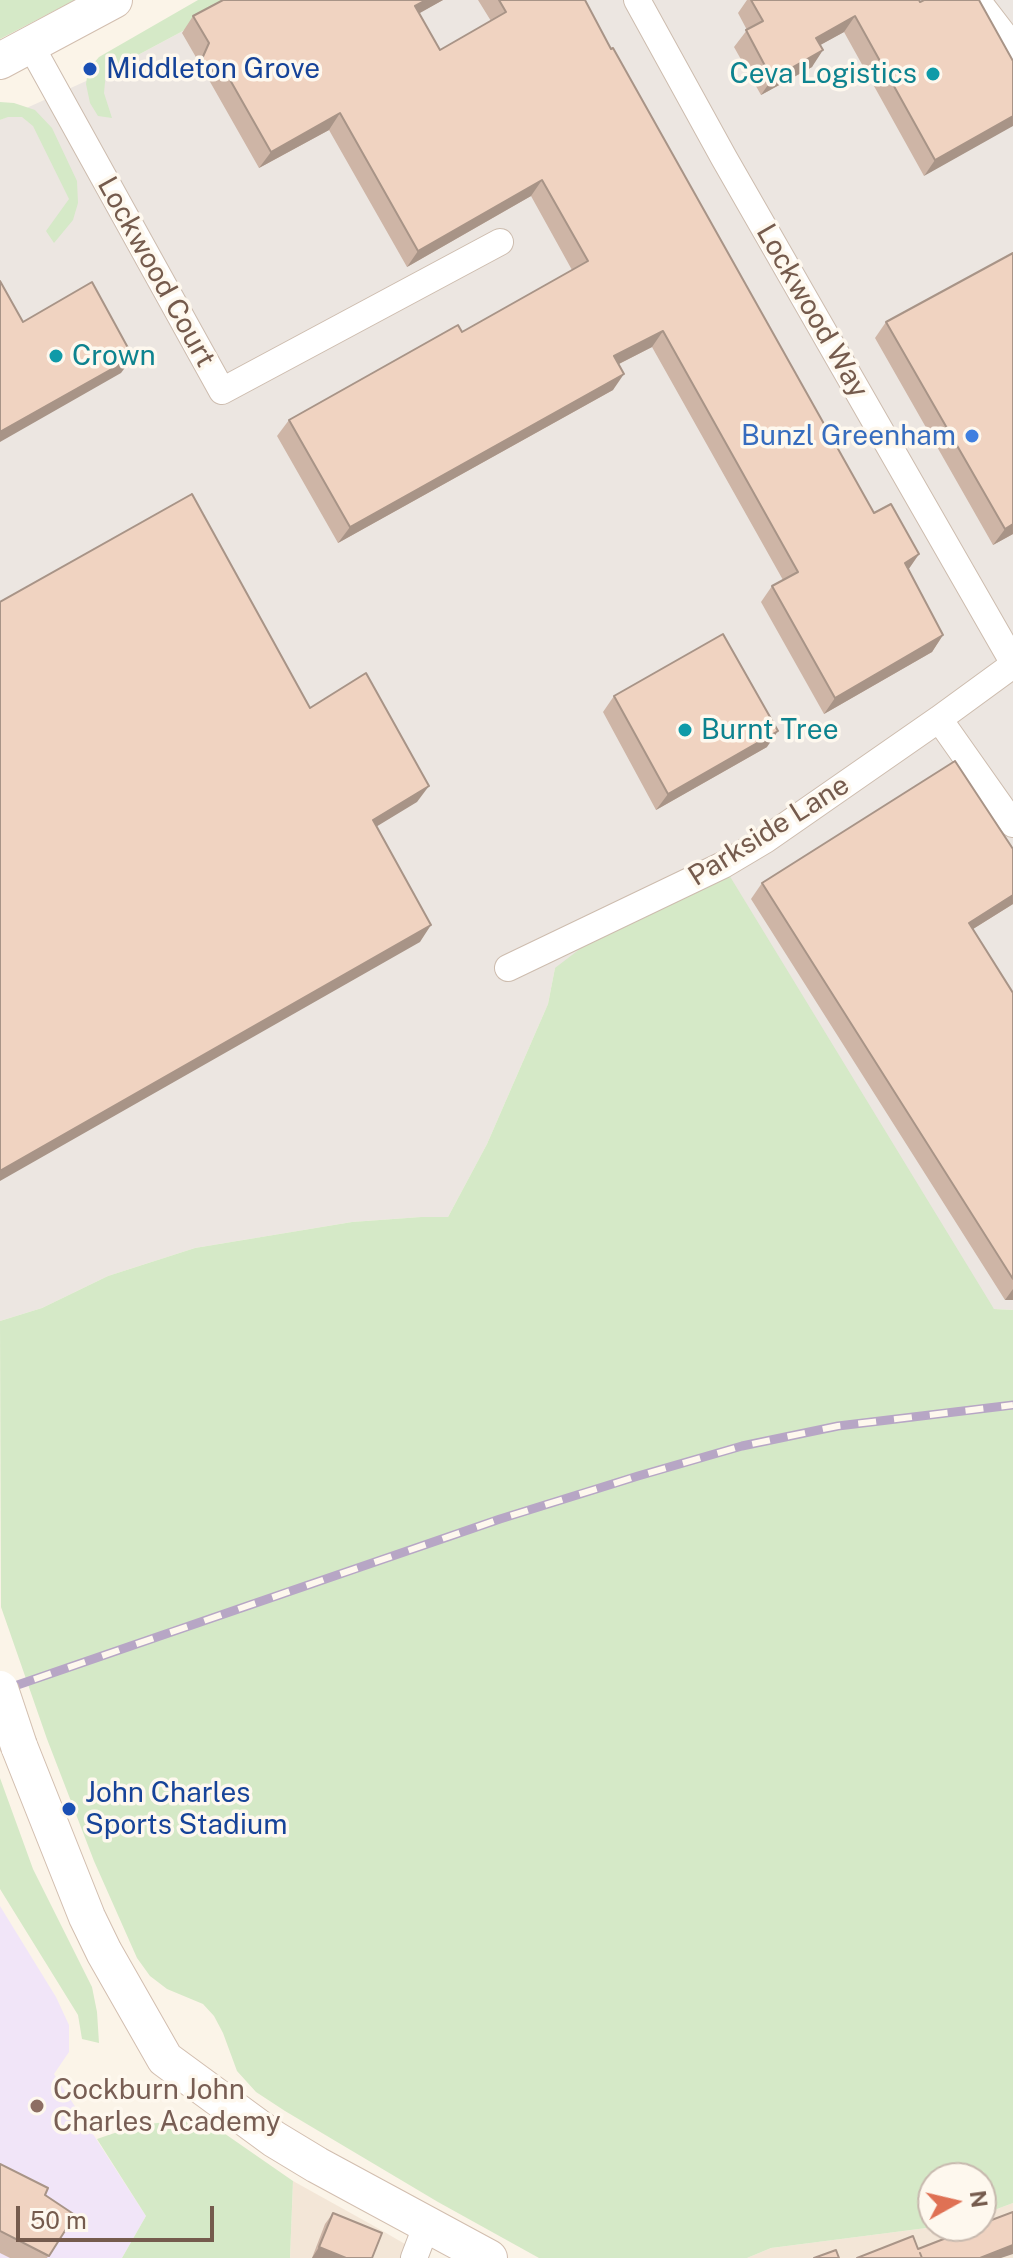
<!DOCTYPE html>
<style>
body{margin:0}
#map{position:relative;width:1013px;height:2258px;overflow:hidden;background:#fbf4e8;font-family:"Public Sans",sans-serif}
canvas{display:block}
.north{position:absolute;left:917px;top:2162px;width:80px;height:80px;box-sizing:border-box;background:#fef8ee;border:2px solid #c7b9ae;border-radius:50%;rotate:82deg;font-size:22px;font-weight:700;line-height:32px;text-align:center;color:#755b4d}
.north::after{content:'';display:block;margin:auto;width:28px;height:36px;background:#df7154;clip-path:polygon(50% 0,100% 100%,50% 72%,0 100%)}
.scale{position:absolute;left:16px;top:2206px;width:198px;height:36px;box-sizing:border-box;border:4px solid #755b4d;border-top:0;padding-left:10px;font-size:24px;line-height:28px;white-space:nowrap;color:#755b4d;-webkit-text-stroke:6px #fef8ee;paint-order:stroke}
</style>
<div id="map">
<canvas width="1013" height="2258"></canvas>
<div class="north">N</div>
<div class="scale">50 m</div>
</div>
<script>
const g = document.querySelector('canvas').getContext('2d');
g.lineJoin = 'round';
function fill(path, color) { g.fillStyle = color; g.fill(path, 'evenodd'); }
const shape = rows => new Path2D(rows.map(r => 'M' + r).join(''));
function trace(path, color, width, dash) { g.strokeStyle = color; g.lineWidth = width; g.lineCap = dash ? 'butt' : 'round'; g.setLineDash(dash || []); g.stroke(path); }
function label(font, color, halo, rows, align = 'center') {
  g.font = font + ' "Public Sans",sans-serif'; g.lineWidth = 7; g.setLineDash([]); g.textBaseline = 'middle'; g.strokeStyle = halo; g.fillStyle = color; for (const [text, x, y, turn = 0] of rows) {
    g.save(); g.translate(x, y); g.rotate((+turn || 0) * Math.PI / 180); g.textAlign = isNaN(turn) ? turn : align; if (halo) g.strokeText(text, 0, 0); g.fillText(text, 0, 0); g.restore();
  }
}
fill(shape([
 [293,2181,374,2226,429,2258,290,2258],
 [1013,2203,1013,2258,747,2258,771,2248,942,2226,981,2226,981,2215]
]), '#f3e6d7');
fill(shape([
 [241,0,1013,0,1013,1310,994,1309,555,968,548,1004,487,1144,448,1217,421,1217,352,1222,195,1248,108,1276,42,1308,0,1321,0,120,106,72]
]), '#ece6e1');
fill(shape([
 [0,1906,56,1997,69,2025,69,2052,54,2074,146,2216,122,2258,0,2258]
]), '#f1e5f8');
fill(shape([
 [0,0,75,0,0,39],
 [198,0,241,0,106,72,104,93,112,118,98,116,90,103,86,84,88,70,99,57],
 [0,102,14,103,35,110,52,128,77,181,78,203,73,220,54,243,46,231,69,199,33,126,22,117,8,117,0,120],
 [723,865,994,1309,1013,1310,1013,2203,981,2215,981,2178,933,2178,933,2226,942,2226,771,2248,747,2258,539,2258,438,2202,285,2111,256,2092,237,2071,223,2033,214,2016,203,2004,167,1989,150,1976,137,1958,94,1861,47,1739,1,1607,0,1321,42,1308,108,1276,195,1248,352,1222,421,1217,448,1217,487,1144,548,1004,555,968,628,912],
 [0,1778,33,1869,92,1987,97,2012,99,2043,82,2039,78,2015,0,1889],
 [177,2121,202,2121,218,2129,293,2181,290,2258,122,2258,146,2216,97,2139,138,2125]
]), '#d5e9c7');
const street = shape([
 [637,0,724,158,1013,662],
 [977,0,1013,47],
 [31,46,222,391,500,242],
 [939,719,1013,824],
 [508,968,723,865,765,840,939,719,1013,665],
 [414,2258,427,2224]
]);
const secondary = shape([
 [0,61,114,0],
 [19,1746,87,1917,104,1952,165,2059,274,2139,317,2165,489,2258]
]);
trace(street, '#cdbcae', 28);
trace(secondary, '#d2beaf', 38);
trace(street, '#fff', 26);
trace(secondary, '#fff', 36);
const rail = shape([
 [0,1691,500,1519,638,1476,742,1446,838,1426,1013,1405]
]);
trace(rail, '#b7a6c5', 9);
trace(rail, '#fef8ee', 6, [18]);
const secondaryBridge = shape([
 [0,1689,19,1746]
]);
trace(secondaryBridge, '#d2beaf', 38, []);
trace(secondaryBridge, '#fff', 36);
fill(shape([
 [223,0,443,0,419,13,440,50,491,21,478,0,585,0,611,49,874,513,919,554,908,570,943,635,932,652,824,714,761,602,772,586,783,580,652,347,619,364,613,390,338,543,277,436,289,420,462,332,572,270,531,196,407,267,329,130,259,168,209,80,190,77,197,59,182,33,193,16],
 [747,0,919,0,920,2,1013,61,924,176,844,32,820,45,812,67,761,95,734,47,747,30,738,13],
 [886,322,1013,534,993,545,875,338],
 [614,696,767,747,656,810,603,712],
 [1013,849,1013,904,973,929,1013,993,1013,1300,1005,1300,751,899,762,883],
 [0,2164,75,2215,47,2258,10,2258,0,2253],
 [333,2213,372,2258,312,2258,325,2224]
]), '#ceb5a6');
fill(shape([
 [426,0,443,0,404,22,415,6],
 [855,16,844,32,804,54,816,38],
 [823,50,812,67,761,95,772,79],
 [201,61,221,64,209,80,190,77],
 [340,113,329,130,259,168,271,152],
 [1013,116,1013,126,924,176,935,160],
 [542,180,531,196,407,267,418,251],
 [663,331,652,347,603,372,614,356],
 [133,357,121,373,0,442,0,432],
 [624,374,613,390,338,543,350,527],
 [1013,524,1013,534,993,545,1005,529],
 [919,554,908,570,905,563],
 [943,635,932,652,824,714,835,698],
 [778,731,767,747,656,810,668,794],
 [429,786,417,802,361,836,373,820],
 [1013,895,1013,904,957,939,969,923],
 [431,925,420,942,0,1181,0,1171],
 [1013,1289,1013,1300,1005,1300],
 [1013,2245,1013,2254,1001,2258,980,2258],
 [319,2247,346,2258,312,2258]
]), '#a89487');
const building = shape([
 [223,0,426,0,415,6,440,50,506,12,499,0,585,0,611,49,613,48,874,513,891,504,919,554,905,563,943,635,835,698,772,586,798,572,663,331,614,356,624,374,350,527,289,420,458,325,462,332,588,261,542,180,418,251,340,113,271,152,221,64,201,61,209,43,193,16,223,0],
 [751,0,919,0,920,2,924,0,979,0,1013,61,1013,116,935,160,855,16,816,38,823,50,772,79,746,30,763,21,751,0],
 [1013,253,1013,524,1005,529,886,322,1013,253],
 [0,281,23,322,92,282,133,357,0,432,0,281],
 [192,494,310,708,366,673,429,786,373,820,431,925,0,1171,0,602,192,494],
 [723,634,778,731,668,794,614,696,723,634],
 [955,761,1013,849,1013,895,969,923,1013,993,1013,1279,762,883,955,761],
 [0,2164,48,2188,45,2195,75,2215,49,2256,0,2231,0,2164],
 [1013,2212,1013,2245,980,2258,922,2258,920,2253,922,2258,857,2258,913,2236,918,2249,977,2226,981,2226,981,2224,1013,2212],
 [333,2213,382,2233,372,2258,346,2258,319,2247,333,2213],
 [836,2250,839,2258,814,2258,836,2250]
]);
fill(building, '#f0d3c1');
trace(building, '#a89487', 2);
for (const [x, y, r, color] of [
 [90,69,8,"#1a4fb4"],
 [933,74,8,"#0f9aa8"],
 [56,356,8,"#0f9aa8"],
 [972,436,8,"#3f7fe0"],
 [685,730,8,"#0f9aa8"],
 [69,1809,8,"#1a4fb4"],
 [37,2106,8,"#8d6e63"]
]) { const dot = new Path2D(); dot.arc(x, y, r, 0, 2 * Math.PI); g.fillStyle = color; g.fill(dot); trace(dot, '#fef8ee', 3); }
label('28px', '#164399', '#fef8ee', [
 ["Middleton Grove",106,69],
 ["John Charles",85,1793],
 ["Sports Stadium",85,1825]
], 'left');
label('28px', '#0d838f', '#fef8ee', [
 ["Ceva Logistics",917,74,"right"],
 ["Crown",72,356],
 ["Burnt Tree",701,730]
], 'left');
label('28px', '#755b4d', '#fef8ee', [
 ["Lockwood Court",156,272,61],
 ["Lockwood Way",812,311,60],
 ["Parkside Lane",769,831,-32]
]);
label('28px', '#366cbe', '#fef8ee', [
 ["Bunzl Greenham",956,436]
], 'right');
label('28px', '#785e54', '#fef8ee', [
 ["Cockburn John",53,2090],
 ["Charles Academy",53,2122]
], 'left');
</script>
